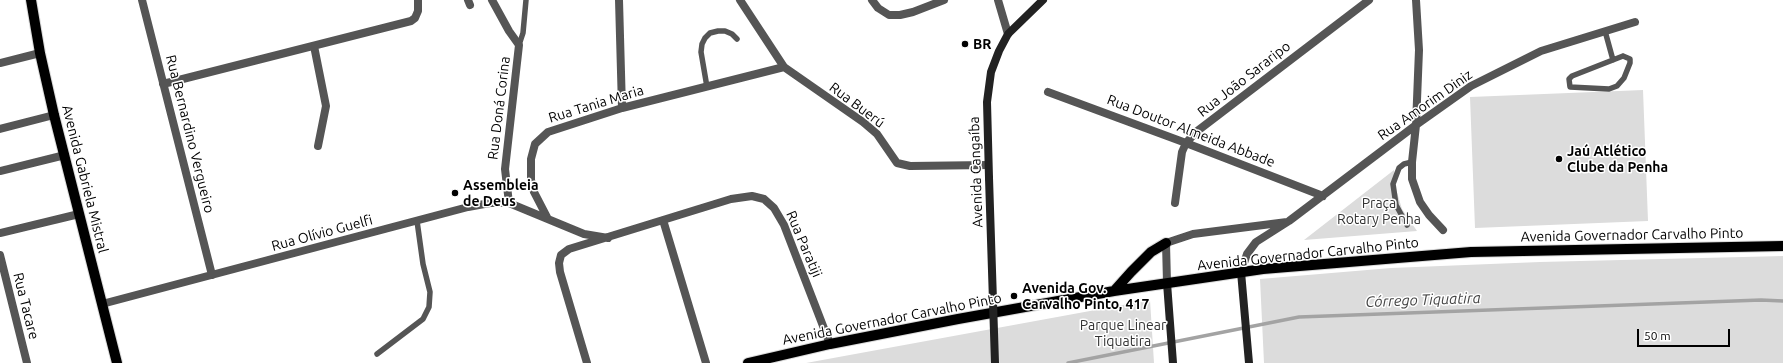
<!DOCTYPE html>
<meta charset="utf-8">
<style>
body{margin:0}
#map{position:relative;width:1783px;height:363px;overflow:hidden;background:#fff;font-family:Ubuntu,sans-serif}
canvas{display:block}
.scale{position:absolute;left:1637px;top:329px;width:93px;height:18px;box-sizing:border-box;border:2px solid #000;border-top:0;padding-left:5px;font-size:12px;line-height:14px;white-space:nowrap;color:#000;-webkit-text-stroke:3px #fff;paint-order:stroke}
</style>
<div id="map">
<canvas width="1783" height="363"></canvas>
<div class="scale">50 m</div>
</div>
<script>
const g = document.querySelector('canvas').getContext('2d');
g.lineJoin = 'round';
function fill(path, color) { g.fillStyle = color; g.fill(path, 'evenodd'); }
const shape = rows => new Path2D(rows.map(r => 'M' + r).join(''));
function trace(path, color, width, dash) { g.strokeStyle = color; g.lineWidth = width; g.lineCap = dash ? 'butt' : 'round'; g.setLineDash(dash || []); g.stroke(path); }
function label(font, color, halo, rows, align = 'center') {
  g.font = font + ' Ubuntu,sans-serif'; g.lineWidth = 3; g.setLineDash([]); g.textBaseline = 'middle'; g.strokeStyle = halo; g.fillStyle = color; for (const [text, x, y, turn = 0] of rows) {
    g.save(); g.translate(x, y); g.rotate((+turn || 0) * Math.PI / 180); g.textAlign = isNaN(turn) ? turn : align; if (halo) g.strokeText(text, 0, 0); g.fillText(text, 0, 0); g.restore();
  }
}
fill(shape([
 [1643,90,1648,221,1475,228,1470,97],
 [1394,170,1396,189,1402,209,1417,231,1304,240],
 [1783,256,1783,363,1264,363,1260,279,1391,268,1540,262],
 [1150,300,1154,363,806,363]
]), '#dcdcdc');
trace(shape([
 [1068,363,1299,317,1761,300,1783,301]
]), '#a3a3a3', 3.5);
const primary = shape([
 [31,0,40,53,54,115,117,363],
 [1114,291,1131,272,1151,252,1166,243],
 [748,363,830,344,958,319,1114,291,1263,269,1471,252,1783,246]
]);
trace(primary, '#dbdbdb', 12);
trace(shape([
 [1605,31,1613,60],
 [519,45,523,33,526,0],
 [1623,56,1630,59,1630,63,1624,78,1617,86,1609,89,1570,87,1569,79,1572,76,1623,56],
 [707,87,701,52,702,44,705,38,710,33,718,31,725,31,732,34,737,39],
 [1407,225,1396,205,1393,184,1399,168,1404,164,1412,162],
 [377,354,423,319,429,307,430,292,423,264,417,221]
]), '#555', 5.5);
trace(shape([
 [142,0,212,275],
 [468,0,470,5],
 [492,0,509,31,519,45,505,169,509,203],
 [619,0,622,108],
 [740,0,784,67,863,122,877,134,897,163,910,166,988,165],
 [872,0,878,8,889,15,900,15,913,12,944,0],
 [998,0,1008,34],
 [1416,0,1419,50,1416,125,1412,162,1412,179,1420,202,1429,215,1443,230],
 [314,46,326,106,318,146],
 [0,63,40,53],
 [163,84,411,21,415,18,418,11,418,0],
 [1048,92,1186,143,1323,196],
 [0,129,54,115],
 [0,171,65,155],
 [1175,203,1182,152,1186,143,1196,132,1369,0],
 [548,219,534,192,531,180,531,159,535,144,548,132,622,108,784,67],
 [663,220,706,363],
 [0,233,79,214],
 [0,255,27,363],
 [1241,272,1247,254,1256,242,1289,221,1416,125,1471,86,1541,51,1635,22],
 [1167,283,1166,243,1193,234,1287,222],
 [102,304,468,207,490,203,509,203,584,234,608,238],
 [587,363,560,272,559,263,561,255,569,249,731,199,752,196,764,199,774,208,784,225,830,344]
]), '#555', 8);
trace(shape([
 [989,178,987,102,991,72,999,51,1008,34,1043,0],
 [1241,272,1249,363],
 [1167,283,1173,363]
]), '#222', 8);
trace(primary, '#000', 10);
trace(shape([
 [989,178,995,363]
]), '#222', 8);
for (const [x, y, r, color] of [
 [965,44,4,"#000"],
 [1559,159,4,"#000"],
 [455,193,4,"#000"],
 [1014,296,4,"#000"]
]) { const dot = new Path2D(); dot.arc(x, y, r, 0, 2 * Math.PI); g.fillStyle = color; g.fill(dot); trace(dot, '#fff', 1.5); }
label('bold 14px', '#000', '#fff', [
 ["BR",973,44],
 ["Jaú Atlético",1567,151],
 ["Clube da Penha",1567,167],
 ["Assembleia",463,185],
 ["de Deus",463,201],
 ["Avenida Gov.",1022,288],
 ["Carvalho Pinto, 417",1022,304]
], 'left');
label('14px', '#000', '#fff', [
 ["Rua João Sararipo",1244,79,-38],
 ["Rua Tania Maria",596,104,-17],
 ["Rua Buerú",857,105,37],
 ["Rua Amorim Diniz",1425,105,-35],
 ["Rua Doná Corina",499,108,-83],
 ["Rua Doutor Almeida Abbade",1191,131,21],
 ["Rua Bernardino Vergueiro",190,134,76],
 ["Avenida Cangaíba",976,172,-92],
 ["Avenida Gabriela Mistral",85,179,76],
 ["Rua Olívio Guelfi",322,233,-15],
 ["Avenida Governador Carvalho Pinto",1632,235,-1],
 ["Rua Paratiji",804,244,67],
 ["Avenida Governador Carvalho Pinto",1308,254,-6],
 ["Rua Tacare",26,306,76],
 ["Avenida Governador Carvalho Pinto",892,319,-11]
]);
label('14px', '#333', '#fff', [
 ["Praça",1379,203],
 ["Rotary Penha",1379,219],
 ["Parque Linear",1123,325],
 ["Tiquatira",1123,341]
]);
label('italic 15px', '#444', '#fff', [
 ["Córrego Tiquatira",1423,300,-2]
]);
</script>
